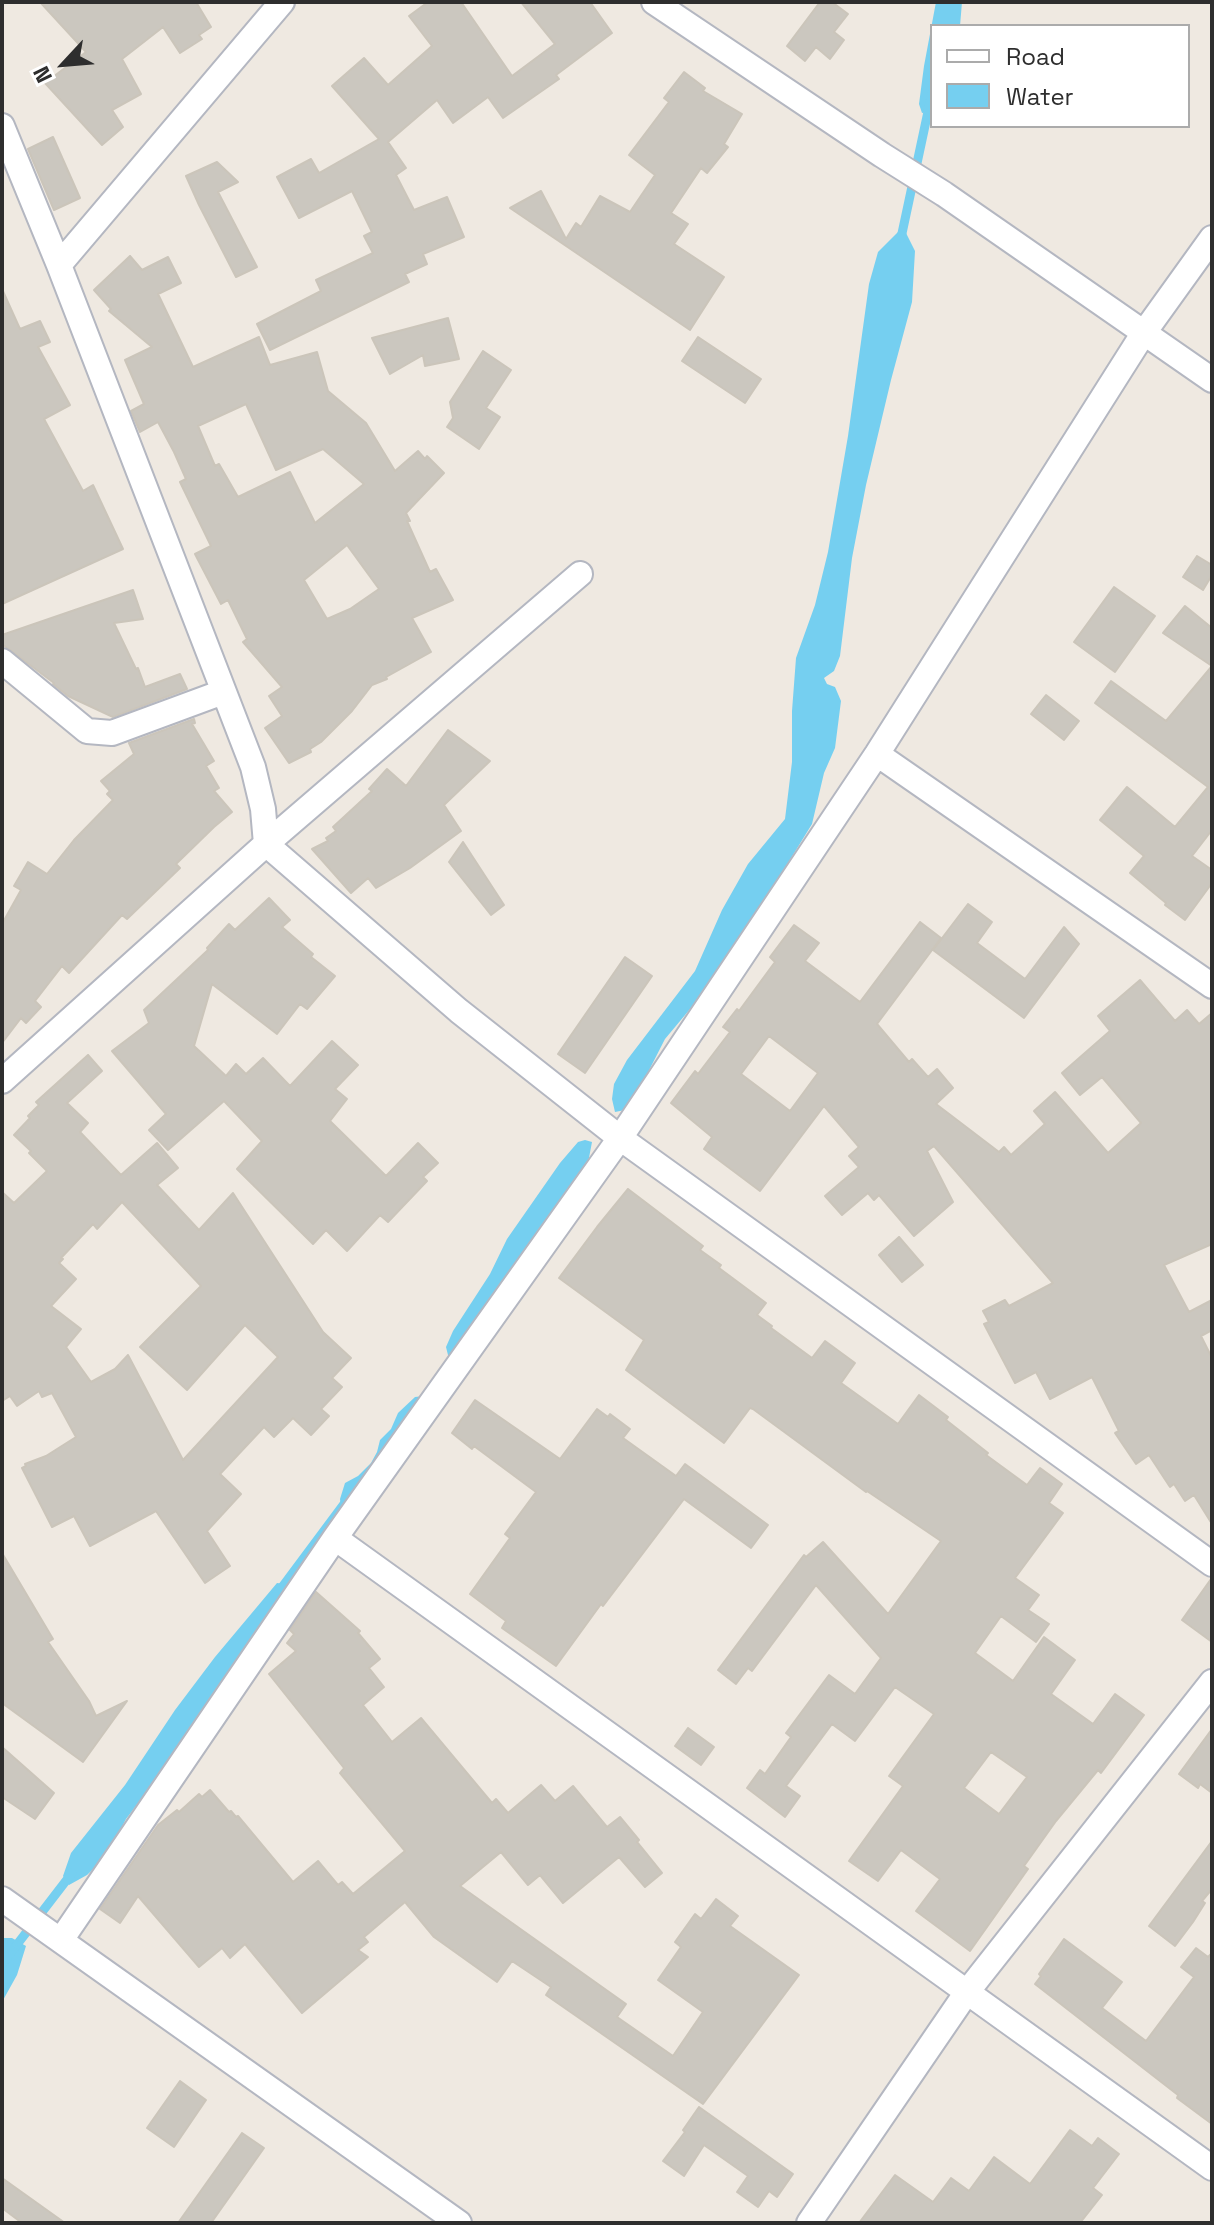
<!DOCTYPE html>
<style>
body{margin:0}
#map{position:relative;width:1214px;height:2225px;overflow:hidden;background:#efe9e1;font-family:"Space Grotesk",sans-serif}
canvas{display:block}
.frame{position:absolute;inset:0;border:4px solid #2e2e2e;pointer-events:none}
.legend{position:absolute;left:930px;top:24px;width:260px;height:104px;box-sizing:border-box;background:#fff;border:2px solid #ababab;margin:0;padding:10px 14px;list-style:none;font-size:24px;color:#2e2e2e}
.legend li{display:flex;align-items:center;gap:16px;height:40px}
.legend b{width:40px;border:2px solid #ababab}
.north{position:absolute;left:24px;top:24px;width:80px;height:80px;-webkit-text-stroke:6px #fff;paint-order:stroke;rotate:244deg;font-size:22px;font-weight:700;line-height:32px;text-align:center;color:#2e2e2e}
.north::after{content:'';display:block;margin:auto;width:28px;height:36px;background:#2e2e2e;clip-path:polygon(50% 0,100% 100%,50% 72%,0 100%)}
</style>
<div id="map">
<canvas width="1214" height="2225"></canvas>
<div class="frame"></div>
<ul class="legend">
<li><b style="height:10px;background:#fff"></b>Road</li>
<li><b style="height:22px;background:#75cff0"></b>Water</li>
</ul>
<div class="north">N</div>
</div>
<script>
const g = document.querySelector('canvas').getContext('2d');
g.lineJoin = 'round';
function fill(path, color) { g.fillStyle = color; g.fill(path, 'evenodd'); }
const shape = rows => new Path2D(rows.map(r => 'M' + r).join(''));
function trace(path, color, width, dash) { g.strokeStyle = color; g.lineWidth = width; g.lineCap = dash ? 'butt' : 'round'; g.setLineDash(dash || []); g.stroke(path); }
fill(shape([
 [936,2,962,2,960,26,932,26,932,111,922,113,919,104,924,66],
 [903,227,915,251,912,302,891,380,866,485,852,558,840,656,834,671,824,678,827,684,835,687,841,701,835,748,824,773,812,824,721,972,665,1039,641,1086,625,1110,615,1112,612,1099,614,1084,627,1060,695,971,722,910,748,864,785,819,792,762,792,711,796,658,815,605,828,552,848,436,869,284,878,252],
 [585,1140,592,1142,588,1163,449,1359,446,1347,453,1331,490,1274,507,1239,560,1163,578,1142],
 [424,1396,348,1506,341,1508,340,1499,345,1483,358,1476,371,1463,377,1452,380,1440,391,1429,398,1413,415,1397],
 [277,1583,292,1585,178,1755,152,1785,126,1819,107,1856,87,1875,69,1885,63,1876,71,1853,125,1785,175,1710,215,1657],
 [3,1938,12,1938,26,1946,17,1975,2,2002]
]), '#75cff0');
trace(shape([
 [901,238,932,93],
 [277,1594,347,1500],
 [2,1964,72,1873]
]), '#75cff0', 9);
const building = shape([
 [40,2,196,2,211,27,199,35,202,39,180,53,163,27,122,59,141,94,112,110,123,127,102,145,45,83,86,52,40,2],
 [428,2,461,2,512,76,555,44,521,2,590,2,612,33,556,75,559,79,503,118,488,97,453,123,437,100,388,142,406,168,396,175,414,210,447,197,464,237,423,254,427,264,405,274,409,282,270,350,257,324,321,291,316,280,373,253,364,236,372,232,352,191,299,218,277,177,311,159,319,173,379,139,332,86,364,58,388,85,432,46,409,16,428,2],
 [820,2,832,2,848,14,834,32,844,40,830,59,816,47,805,61,787,46,820,2],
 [684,72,705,88,703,91,742,114,724,144,728,147,707,173,701,168,671,213,688,224,674,244,724,277,690,330,510,208,541,191,566,239,576,223,581,227,600,196,630,212,655,175,629,155,669,102,664,98,684,72],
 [53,137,80,198,54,210,28,149,53,137],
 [217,162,238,182,218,192,257,267,236,277,199,205,186,176,217,162],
 [130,256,142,270,168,257,181,283,158,294,193,367,259,337,270,365,317,352,328,391,366,423,395,471,418,451,425,459,427,456,444,473,406,513,410,521,407,521,430,572,436,569,453,600,412,618,431,652,386,677,387,679,372,685,352,711,321,742,310,749,311,752,289,763,265,728,282,716,269,696,282,687,243,642,247,639,228,600,221,604,195,554,211,546,180,482,186,479,174,452,158,422,140,432,131,411,144,404,125,360,152,347,109,311,111,309,94,290,130,256],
 [246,404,276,470,323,449,364,484,315,523,290,472,238,497,219,464,215,466,198,426,246,404],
 [347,545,379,589,350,609,327,619,304,580,347,545],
 [2,289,20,329,40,321,50,342,38,347,70,405,44,419,83,491,93,485,123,549,2,604,2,289],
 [448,318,459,359,425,366,423,355,390,374,372,338,448,318],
 [698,337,761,379,745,403,682,361,698,337],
 [483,351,511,370,486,408,500,417,479,449,447,427,453,418,450,402,483,351],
 [1197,556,1212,565,1212,575,1203,590,1183,577,1197,556],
 [1114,587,1155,616,1115,672,1074,642,1114,587],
 [133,590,143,619,114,623,136,669,138,668,145,687,180,674,187,689,113,717,68,696,53,684,54,683,2,644,2,635,133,590],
 [1185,606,1212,628,1212,830,1192,856,1212,870,1212,883,1185,920,1165,905,1166,903,1130,873,1144,856,1100,820,1127,787,1175,827,1208,787,1095,703,1111,681,1166,721,1212,666,1163,633,1185,606],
 [1046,695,1079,721,1064,740,1031,714,1046,695],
 [194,719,195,723,192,724,214,761,206,766,219,788,214,791,232,812,214,827,176,864,180,868,127,919,122,915,69,973,62,966,35,1001,41,1007,26,1023,21,1018,2,1043,2,924,21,890,14,886,28,862,47,874,74,840,113,800,107,794,110,791,101,781,134,754,129,743,194,719],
 [448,730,490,761,444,805,461,831,410,868,376,888,368,878,351,893,312,849,328,841,326,838,336,831,333,827,372,791,369,789,387,769,406,786,448,730],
 [463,842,504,905,491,915,449,862,463,842],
 [269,898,290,920,282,927,313,954,311,957,335,976,307,1009,300,1004,277,1034,212,984,194,1046,226,1076,236,1064,246,1074,263,1058,290,1086,332,1041,358,1065,335,1089,347,1099,330,1121,386,1176,418,1143,438,1163,423,1177,427,1181,388,1222,380,1215,347,1251,326,1230,313,1244,237,1169,262,1141,224,1101,168,1150,149,1130,166,1114,112,1051,149,1023,144,1010,208,950,207,948,229,924,235,930,269,898],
 [968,904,992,922,977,943,1025,979,1064,927,1079,944,1024,1018,933,950,968,904],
 [920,922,941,938,877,1024,909,1062,912,1059,928,1077,937,1069,953,1088,936,1104,999,1152,1004,1147,1011,1155,1045,1124,1034,1111,1055,1092,1108,1153,1141,1123,1102,1077,1080,1095,1062,1073,1110,1031,1098,1016,1140,980,1175,1021,1187,1010,1199,1024,1212,1013,1212,1244,1164,1265,1189,1312,1212,1300,1212,1330,1201,1336,1212,1358,1212,1524,1194,1495,1185,1501,1174,1484,1170,1487,1149,1455,1136,1464,1115,1433,1119,1431,1092,1377,1050,1399,1036,1372,1015,1383,984,1324,989,1322,983,1311,1005,1300,1009,1306,1053,1283,934,1146,927,1151,953,1202,914,1236,879,1195,874,1200,868,1193,842,1215,825,1196,859,1167,849,1156,859,1147,824,1106,760,1191,704,1149,712,1137,671,1103,695,1071,698,1074,730,1032,723,1027,737,1009,739,1011,775,962,770,957,794,925,819,943,805,961,860,1002,920,922],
 [769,1036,818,1073,790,1111,741,1074,769,1036],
 [625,957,652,976,585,1073,558,1054,625,957],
 [88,1055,102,1071,67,1103,88,1123,80,1132,121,1175,157,1143,178,1168,157,1185,199,1230,233,1193,323,1332,351,1358,332,1378,342,1387,321,1409,329,1416,311,1435,293,1418,274,1437,264,1427,220,1474,241,1494,207,1531,230,1566,205,1583,156,1511,90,1546,74,1516,52,1527,22,1468,26,1466,25,1464,46,1456,76,1437,52,1393,42,1397,39,1391,17,1406,10,1396,2,1401,2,1192,14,1203,47,1171,29,1153,31,1151,14,1135,30,1118,28,1116,39,1105,36,1102,88,1055],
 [122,1202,201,1286,140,1347,187,1390,245,1325,278,1357,183,1460,128,1355,115,1369,91,1382,66,1347,81,1329,51,1306,76,1279,59,1263,63,1259,61,1258,93,1224,97,1229,122,1202],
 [628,1189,703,1246,700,1250,721,1265,719,1268,766,1303,757,1315,772,1326,771,1328,812,1358,825,1341,855,1363,841,1383,898,1424,919,1395,948,1417,946,1420,988,1453,986,1455,1027,1485,1040,1468,1062,1484,1049,1503,1063,1513,1015,1578,1039,1595,1028,1610,1049,1624,1036,1642,1001,1616,975,1653,1013,1681,1044,1637,1075,1660,1051,1694,1093,1724,1115,1694,1144,1715,1101,1773,1098,1770,1056,1821,1024,1866,1028,1869,970,1951,916,1911,940,1879,901,1850,878,1881,849,1861,903,1786,889,1776,934,1714,895,1687,855,1741,832,1724,786,1786,800,1796,785,1817,747,1788,760,1770,765,1774,791,1737,786,1733,829,1675,855,1694,881,1658,816,1585,752,1671,748,1668,736,1684,718,1670,804,1555,806,1557,823,1542,888,1614,941,1541,867,1491,866,1492,753,1409,750,1408,724,1443,626,1370,644,1340,559,1278,597,1227,628,1189],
 [991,1752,1027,1777,999,1814,964,1788,991,1752],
 [899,1237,923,1265,902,1282,879,1255,899,1237],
 [475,1400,560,1459,597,1409,608,1417,610,1414,630,1429,623,1438,676,1476,685,1464,768,1525,751,1548,684,1499,603,1606,601,1604,556,1666,502,1628,506,1621,470,1594,510,1538,505,1534,536,1492,474,1446,472,1449,452,1433,475,1400],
 [2,1553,53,1639,48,1642,89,1701,96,1716,127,1701,83,1762,2,1703,2,1553],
 [1211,1579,1212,1579,1212,1642,1182,1620,1211,1579],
 [316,1592,360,1631,358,1633,380,1659,369,1668,384,1687,363,1705,392,1742,421,1718,492,1803,496,1799,508,1813,541,1785,555,1801,573,1786,607,1827,620,1817,639,1840,637,1842,662,1873,645,1887,619,1857,563,1903,540,1875,528,1885,501,1852,460,1886,626,2004,617,2017,673,2056,703,2012,658,1980,681,1947,675,1942,695,1914,701,1919,716,1899,738,1916,730,1926,799,1975,703,2104,546,1995,551,1987,512,1961,497,1982,434,1937,405,1902,364,1937,368,1942,358,1950,368,1957,302,2013,245,1944,230,1958,222,1948,199,1967,138,1896,120,1923,100,1909,158,1825,177,1810,179,1812,199,1794,202,1797,210,1790,229,1812,231,1811,236,1817,238,1816,293,1882,318,1861,338,1885,342,1882,353,1894,405,1851,340,1773,344,1768,269,1674,296,1651,287,1643,294,1634,290,1630,316,1592],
 [688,1728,714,1747,701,1765,675,1746,688,1728],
 [1212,1729,1212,1793,1200,1784,1198,1788,1179,1774,1212,1729],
 [2,1747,54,1793,35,1819,2,1797,2,1747],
 [1212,1841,1212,1889,1202,1901,1205,1903,1193,1922,1175,1946,1149,1926,1212,1841],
 [1064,1939,1122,1982,1102,2008,1146,2041,1194,1977,1181,1967,1196,1948,1208,1957,1212,1953,1212,2124,1177,2098,1178,2095,1035,1984,1041,1976,1039,1974,1064,1939],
 [180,2081,206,2100,174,2147,147,2128,180,2081],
 [699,2107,793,2174,777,2197,769,2191,758,2207,737,2192,748,2176,704,2145,684,2176,663,2161,685,2132,683,2130,699,2107],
 [1070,2130,1092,2146,1098,2138,1119,2154,1093,2188,1102,2195,1080,2223,859,2223,895,2175,933,2202,951,2178,969,2191,994,2157,1030,2184,1070,2130],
 [242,2133,264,2148,211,2223,178,2223,242,2133],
 [2,2178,65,2223,22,2223,2,2208,2,2178]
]);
fill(building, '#cbc7bf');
trace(building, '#cbc5ba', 2);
const minor = shape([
 [654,2,882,155,944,194,1212,380],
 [2,126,59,265,253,767,263,809,266,844,459,1011,620,1138,1212,1564],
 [59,265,282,2],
 [2,661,87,731,112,733,223,692],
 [877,754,1212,986],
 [2,1081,266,844,580,574],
 [335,1538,1212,2168],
 [2,1899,459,2223],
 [61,1940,335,1538,620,1138,877,754,1143,334,1212,238],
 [809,2223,967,1992,1212,1682]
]);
trace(minor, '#b4b7c1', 28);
trace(minor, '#fff', 24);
</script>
